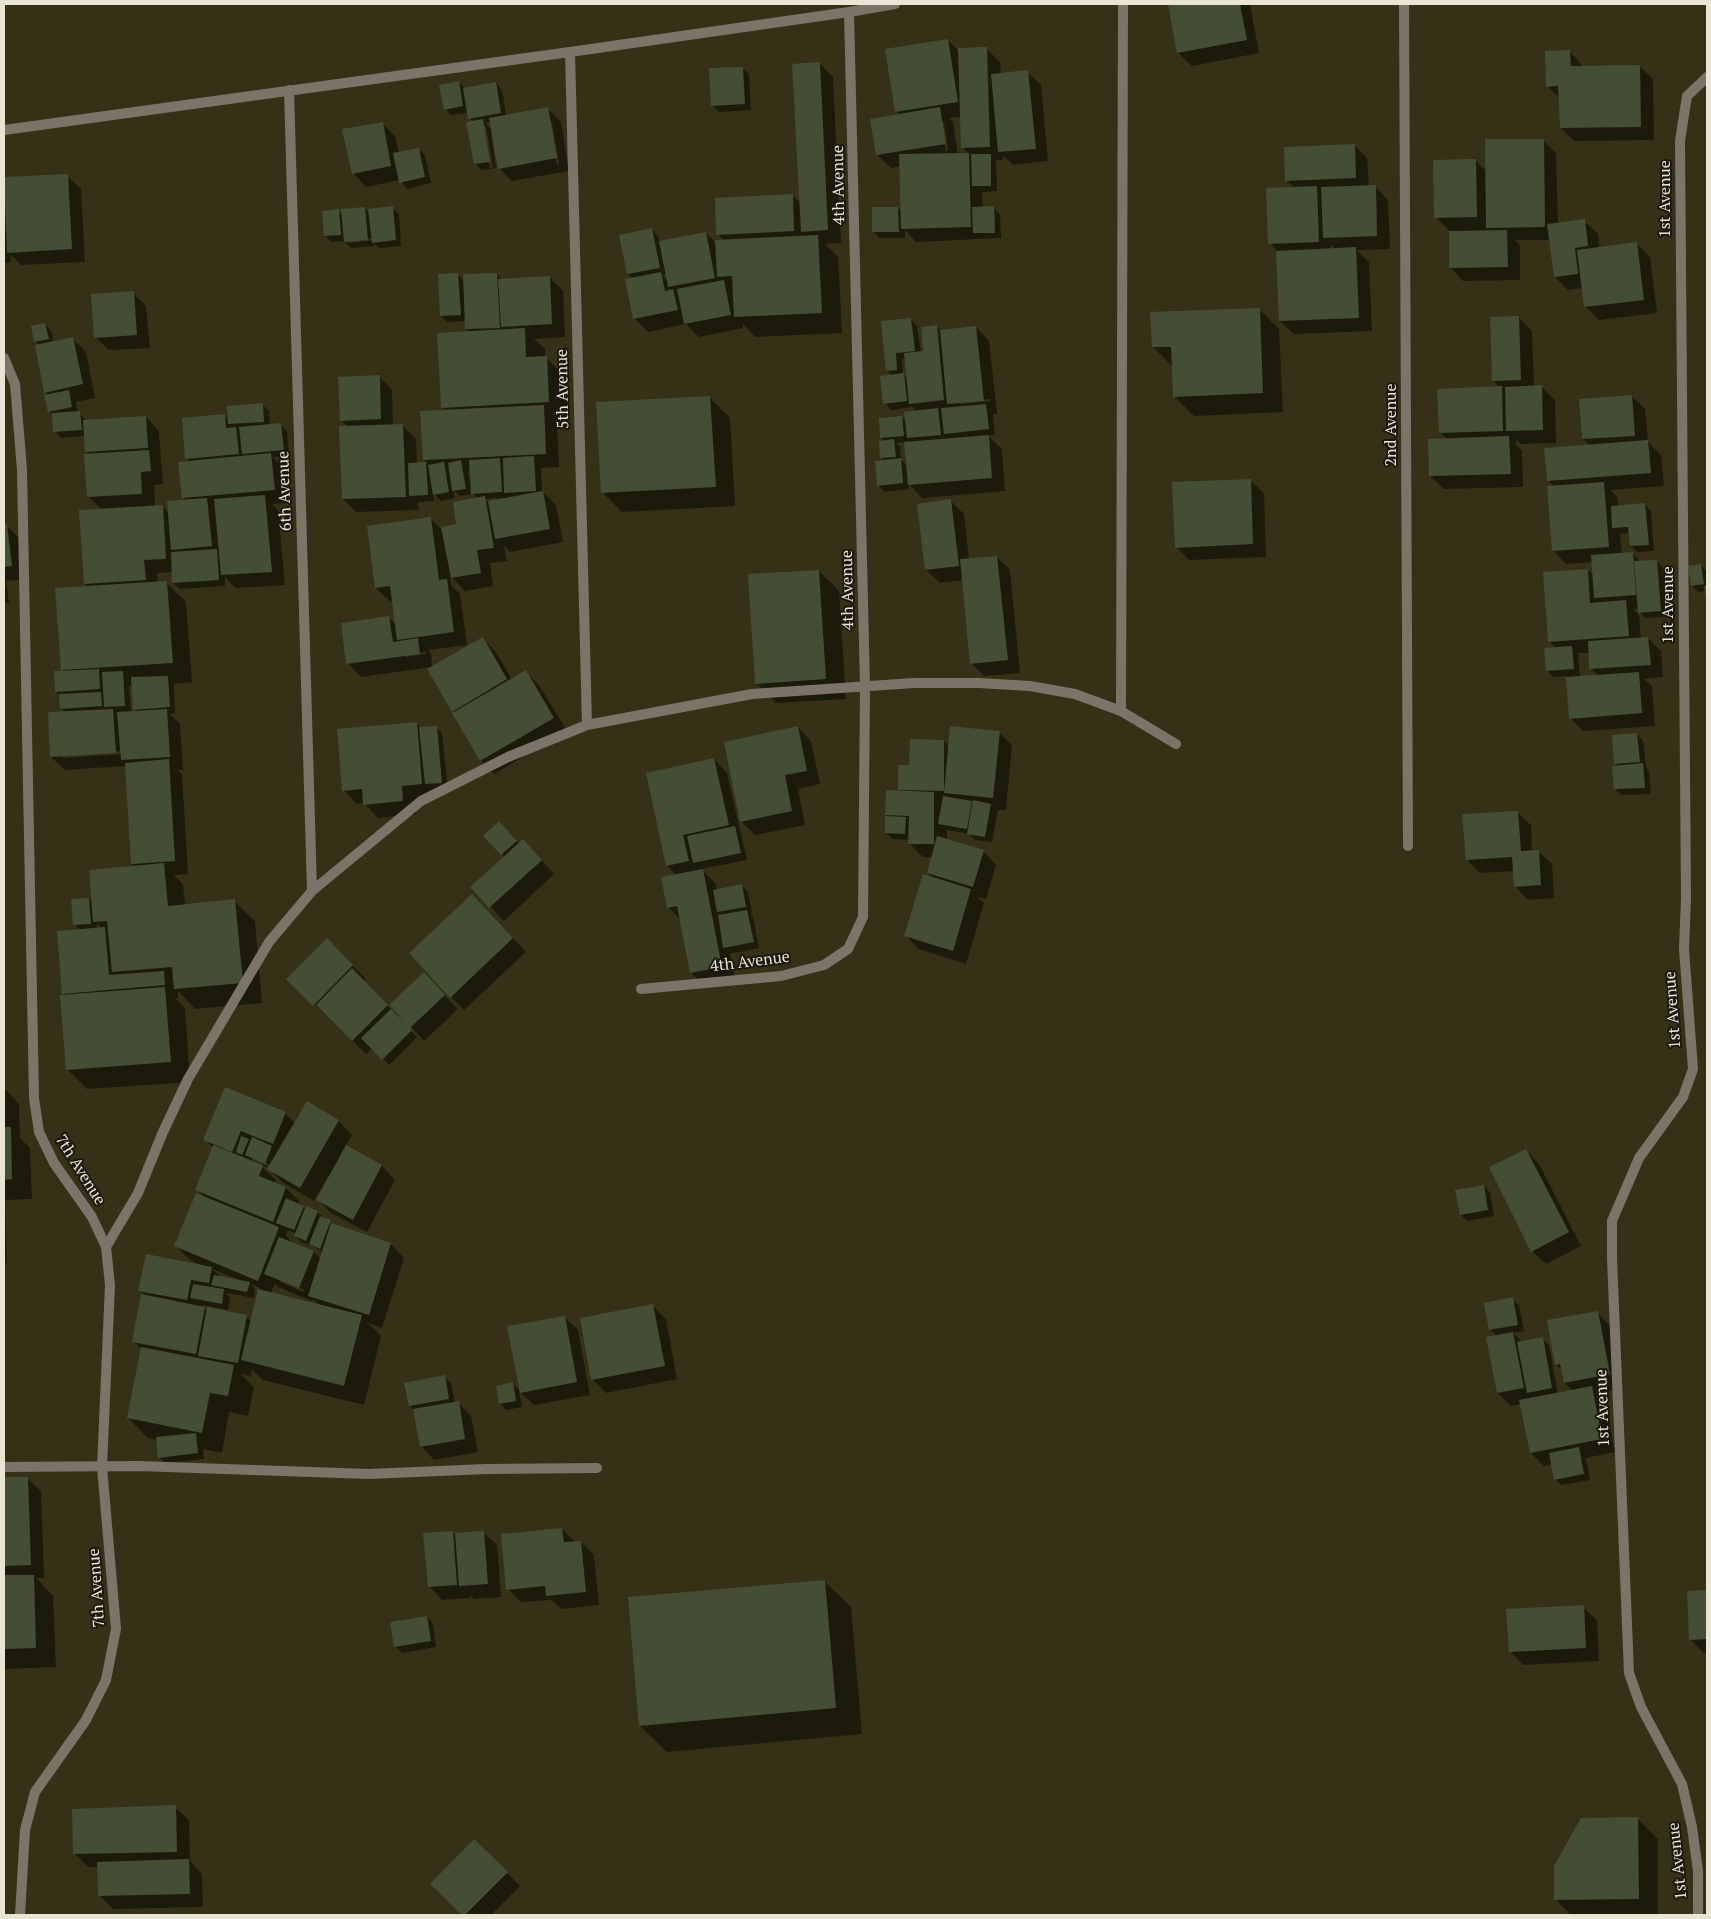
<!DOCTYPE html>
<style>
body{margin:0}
#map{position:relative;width:1711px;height:1919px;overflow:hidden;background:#363116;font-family:"PT Serif",serif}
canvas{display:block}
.frame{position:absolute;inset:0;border:5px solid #e8e5d5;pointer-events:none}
</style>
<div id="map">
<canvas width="1711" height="1919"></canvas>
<div class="frame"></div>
</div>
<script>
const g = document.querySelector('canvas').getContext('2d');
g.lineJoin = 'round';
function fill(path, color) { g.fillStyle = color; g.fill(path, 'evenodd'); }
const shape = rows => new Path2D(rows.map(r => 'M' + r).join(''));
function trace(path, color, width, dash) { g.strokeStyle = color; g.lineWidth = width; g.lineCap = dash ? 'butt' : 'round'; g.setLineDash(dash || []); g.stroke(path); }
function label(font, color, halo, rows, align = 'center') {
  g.font = font + ' "PT Serif",serif'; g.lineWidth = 4; g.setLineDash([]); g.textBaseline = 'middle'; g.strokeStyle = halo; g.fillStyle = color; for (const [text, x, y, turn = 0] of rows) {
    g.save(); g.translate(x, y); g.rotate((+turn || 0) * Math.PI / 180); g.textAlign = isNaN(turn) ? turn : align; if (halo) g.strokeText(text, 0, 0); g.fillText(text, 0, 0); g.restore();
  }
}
fill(shape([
 [1169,4,1250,4,1259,53,1192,66,1178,53],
 [947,40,960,52,987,49,1000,62,1001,74,1027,72,1041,85,1048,161,1013,165,1003,155,1003,160,996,160,997,191,982,192,983,208,993,207,1000,214,1001,238,916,242,905,230,905,238,880,238,874,232,898,208,902,212,901,166,891,168,877,155,900,115,896,111],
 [961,117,962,147,969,154,958,155,953,122,949,118],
 [941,122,944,122,948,150,946,151],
 [1570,51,1583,67,1639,66,1653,79,1654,140,1574,141,1561,128,1560,99,1547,86],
 [820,64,833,77,841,243,825,244,838,257,842,333,755,337,743,324,743,328,699,337,686,324,648,332,634,318,633,279,628,274,621,236,652,230,658,236,660,242,706,233,717,244,724,241,718,234,792,195,801,203],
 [667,274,668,280,662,275],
 [743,68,749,74,751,110,719,112,712,105],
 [459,83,465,89,496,83,502,90,506,116,548,109,561,122,569,171,512,181,499,168,493,134,491,135,496,168,482,170,475,164,474,122,469,118,468,113,451,115,445,109],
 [491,122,492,130,485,123],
 [549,122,552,122,559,164,557,165],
 [483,126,486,126,493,168,490,168],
 [382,123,395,136,399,153,418,149,425,155,431,183,407,189,400,180,366,187,353,173],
 [1543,140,1556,153,1558,224,1584,221,1598,234,1599,248,1637,244,1650,257,1657,313,1599,320,1586,307,1583,288,1568,290,1555,277,1550,240,1515,240,1520,245,1520,280,1463,281,1450,267,1450,231,1435,217,1476,161,1487,172],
 [1354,145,1367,158,1369,187,1375,186,1388,200,1390,249,1357,250,1369,262,1372,331,1294,334,1280,321,1277,251,1270,243,1294,188,1286,180],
 [1331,244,1336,250,1331,250],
 [67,176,81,189,85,262,21,265,10,254,11,262,4,263,4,210,6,212,4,178],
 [364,208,370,214,392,208,399,214,401,246,379,248,374,243,374,246,351,248,344,241,332,242,325,236,338,210,343,215],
 [374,238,375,240,349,243,349,240],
 [497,274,502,280,549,277,563,291,565,337,534,339,545,349,545,357,566,377,568,421,557,422,559,467,541,468,542,491,556,505,563,542,510,552,504,546,507,561,490,563,493,586,465,591,450,575,451,585,460,594,467,645,428,650,431,653,432,667,361,677,348,663,389,618,396,625,393,601,390,601,376,588,430,518,444,532,458,525,478,499,473,494,460,496,453,490,455,498,441,501,433,493,434,501,418,502,419,510,356,512,343,499,348,427,341,420,379,376,392,390,393,426,402,425,416,439,417,464,428,464,424,460,446,411,442,407,470,332,466,329,466,321,447,322,441,316,458,275,464,281],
 [468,471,471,471,471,481,470,481],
 [497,498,497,500,488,502,485,499],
 [426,652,426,654,406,657,405,655],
 [133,293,146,306,150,348,109,350,95,337],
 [1259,309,1279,329,1283,412,1194,416,1174,396,1173,367,1153,347],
 [1519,318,1532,331,1534,387,1541,386,1555,400,1556,443,1521,444,1516,440,1516,445,1522,451,1523,487,1444,489,1430,476,1447,439,1440,432,1500,388,1493,380],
 [911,319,917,326,921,353,925,353,936,326,941,331,976,327,989,341,997,414,993,414,995,435,988,436,1002,449,1005,491,922,498,909,484,909,489,885,492,878,485,885,461,881,458,885,442,881,438,902,417,906,422,918,412,913,407,891,410,885,403,892,376,887,370],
 [906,358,908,379,903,375,902,359],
 [990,399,990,401,959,404,959,402],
 [906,442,908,466,901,460,900,447,896,443],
 [45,324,51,331,54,342,72,338,86,352,95,398,76,402,78,413,80,413,86,421,146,417,159,431,161,461,159,461,162,465,163,484,154,485,155,506,162,506,169,513,186,501,183,497,190,462,187,459,224,416,229,420,262,404,269,411,270,425,280,424,287,431,289,456,273,457,284,468,287,503,272,504,278,510,285,585,236,588,225,577,225,586,180,589,173,583,173,572,157,573,158,583,166,582,186,602,192,682,174,684,175,713,170,714,180,724,183,770,178,770,182,774,188,874,174,875,183,884,185,905,234,901,255,921,262,1003,195,1009,178,991,178,998,175,998,185,1008,190,1082,87,1089,67,1069,66,996,63,993,80,930,74,924,89,899,93,903,135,867,132,864,126,766,65,770,51,757,66,713,61,708,60,696,56,692,65,672,62,669,89,587,85,584,102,510,88,496,90,455,86,451,86,436,61,438,55,431,54,416,49,411,48,395,45,392,39,345,35,341],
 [129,686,133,686,134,709,137,712,131,713],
 [122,751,122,754,62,758,62,755],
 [97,923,102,929,97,929],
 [1632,396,1645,409,1648,442,1661,455,1664,486,1610,490,1617,497,1618,506,1645,504,1651,511,1654,551,1637,552,1631,546,1630,533,1620,534,1622,554,1632,553,1641,562,1657,561,1663,568,1667,617,1646,618,1639,612,1639,609,1633,609,1639,615,1641,638,1648,638,1661,651,1663,677,1644,679,1652,686,1655,726,1583,731,1570,718,1567,676,1553,677,1547,670,1557,649,1549,641,1588,570,1594,576,1593,562,1566,564,1553,550,1555,487,1548,480,1590,446,1583,439],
 [1578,653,1590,653,1591,668,1598,676,1580,677],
 [710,398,730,418,735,506,622,512,602,492],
 [1250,480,1264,493,1266,557,1189,560,1176,547],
 [951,501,964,514,969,560,997,557,1010,570,1020,673,984,676,971,663,963,580,940,583,926,570],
 [6,525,20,539,25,579,6,581,9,603,4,603,4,526],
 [1701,565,1707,572,1707,597,1706,591,1698,592,1692,586],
 [819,571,839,591,846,699,776,703,756,683],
 [482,638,496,652,512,680,526,672,539,685,567,731,494,774,481,760,453,711],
 [416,723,421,728,436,727,442,733,448,789,435,797,415,799,416,814,378,818,364,803,357,804,344,790],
 [798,727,811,741,820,784,798,789,805,825,755,835,742,822],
 [999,732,1012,745,1006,810,998,810,992,842,975,840,969,834,947,830,947,841,983,851,996,865,986,899,977,897,984,903,966,964,919,949,906,936,935,879,928,873,932,857,923,857,909,843,909,840,892,839,886,833,889,818,886,815,899,792,899,766,911,766,944,741,950,747],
 [1637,734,1643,741,1646,767,1649,771,1651,794,1621,795,1615,789,1618,766,1615,763],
 [714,759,727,773,747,860,701,869,716,884,717,890,741,885,748,892,752,913,750,913,753,917,759,948,730,954,735,980,705,986,691,973,681,920,668,907,677,876,667,866],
 [1517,812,1531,825,1532,852,1538,851,1552,864,1554,898,1528,900,1515,886,1514,871,1480,873,1467,860],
 [499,823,519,844,536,854,554,874,504,921,472,887,505,857,485,836],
 [486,909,526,952,464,1010,451,997],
 [327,940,366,979,363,981,395,1013,437,987,458,1009,424,1041,402,1017,400,1020,417,1037,389,1065,372,1048,366,1054,288,979],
 [4,1088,19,1104,20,1138,30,1148,32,1199,5,1200,7,1263,4,1263],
 [307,1102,339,1121,352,1135,345,1146,382,1166,395,1180,367,1232,331,1213,318,1200,330,1177,328,1176,314,1201,282,1182,269,1168,260,1165,276,1180,274,1183,286,1188,299,1201,298,1205,306,1209,317,1212,335,1226,391,1244,404,1258,382,1328,368,1323,381,1336,364,1405,263,1380,252,1370,251,1376,241,1374,254,1387,248,1416,229,1412,222,1453,203,1449,204,1459,165,1463,159,1457,157,1440,148,1438,128,1418,142,1350,134,1341,146,1296,140,1291,203,1266,189,1259,176,1246,205,1198,197,1189,213,1148,205,1139,285,1113,295,1123],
 [252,1157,271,1165,270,1167,252,1160],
 [288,1230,296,1234,295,1236,301,1242,313,1246,323,1253,321,1259,314,1252,292,1243,286,1235],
 [212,1269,239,1280,239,1281,221,1277],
 [280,1279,305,1290,304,1292,280,1282],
 [251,1284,260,1288,252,1322,246,1316,208,1311,201,1307,202,1305,228,1310,230,1297,226,1293,254,1298,255,1289],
 [275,1284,278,1287,312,1301,313,1299,320,1306,271,1293],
 [1526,1150,1539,1164,1581,1246,1546,1264,1532,1251],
 [1483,1186,1490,1192,1494,1216,1467,1221,1461,1215],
 [1512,1299,1519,1305,1524,1331,1513,1333,1523,1343,1543,1339,1549,1345,1558,1394,1573,1391,1565,1383,1562,1370,1556,1364,1597,1312,1610,1326,1622,1388,1597,1393,1605,1401,1615,1452,1586,1458,1590,1480,1561,1485,1555,1479,1552,1465,1544,1466,1531,1453,1521,1404,1511,1406,1498,1393,1487,1338,1497,1336,1491,1330],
 [653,1306,666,1319,677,1379,606,1393,592,1379],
 [564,1317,578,1330,590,1395,534,1405,519,1391,522,1407,506,1410,500,1403,513,1384,521,1392],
 [444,1377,451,1383,455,1403,458,1402,471,1416,478,1452,434,1460,421,1446,414,1410,410,1406],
 [27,1478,41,1491,44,1578,36,1578,53,1596,56,1667,4,1669,4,1479],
 [562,1529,575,1542,581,1542,594,1555,599,1605,561,1609,552,1600,521,1602,508,1589],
 [452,1532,455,1534,483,1532,497,1545,501,1597,474,1599,470,1595,470,1598,442,1600,429,1586],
 [824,1581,851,1607,862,1734,667,1752,640,1726],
 [1689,1592,1707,1592,1707,1653,1704,1653,1691,1640],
 [1583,1607,1597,1620,1599,1661,1523,1665,1510,1651],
 [427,1617,433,1624,436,1647,402,1653,395,1646],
 [175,1807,189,1820,190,1861,202,1874,203,1907,113,1909,100,1896,99,1867,88,1867,75,1854],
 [1638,1819,1658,1839,1658,1915,1571,1915,1556,1900],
 [474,1840,520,1886,491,1915,464,1915,432,1884]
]), '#0007');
fill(shape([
 [1168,4,1240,4,1247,40,1177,53],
 [948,39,958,102,895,112,885,49],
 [987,47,990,147,961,148,958,48],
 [1570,50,1571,66,1640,65,1641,127,1560,128,1558,86,1546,87,1545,51],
 [820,62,828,230,801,232,792,64],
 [743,67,745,104,711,106,709,68],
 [1028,70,1036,149,998,152,991,74],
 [459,81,463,106,444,110,439,85],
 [496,82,501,113,468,119,463,88],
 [548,107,557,158,498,169,489,118],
 [940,107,946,144,876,155,870,119],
 [483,119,490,162,474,164,466,122],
 [383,122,391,166,352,174,342,129],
 [1485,139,1544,139,1545,227,1486,228],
 [1355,144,1356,178,1285,181,1284,147],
 [419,148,425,177,399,183,393,153],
 [969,153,971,227,901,229,899,154],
 [971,154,991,154,991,186,972,186],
 [1476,159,1477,217,1434,218,1433,160],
 [68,174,72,249,7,253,4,177],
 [1376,185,1377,236,1323,238,1321,187],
 [1317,186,1319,242,1268,244,1266,188],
 [793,194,794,231,716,235,715,198],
 [393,206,396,240,372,243,368,209],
 [994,206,995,233,973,233,972,207],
 [365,207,368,240,344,242,341,209],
 [872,207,898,207,899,232,872,232],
 [339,209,341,235,324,236,322,211],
 [1585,219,1588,246,1575,248,1578,274,1554,277,1547,224],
 [652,228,660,268,627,274,619,235],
 [1507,230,1508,267,1449,268,1449,231],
 [706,232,715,278,668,287,659,241],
 [818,235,822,313,734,317,732,276,717,277,715,240],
 [1637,242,1644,300,1584,307,1577,250],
 [1356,247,1359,318,1279,321,1276,251],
 [661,272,665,291,673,289,678,310,633,319,625,279],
 [458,273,461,315,440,316,438,274],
 [497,273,500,328,465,329,463,274],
 [550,276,552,324,501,327,498,279],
 [724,280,731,315,684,324,677,289],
 [134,291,137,335,94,338,91,294],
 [1260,308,1263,393,1173,397,1171,347,1152,347,1150,312],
 [1519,316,1521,380,1492,381,1490,317],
 [911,318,915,351,896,353,897,370,886,371,881,321],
 [45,323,49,339,34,342,31,326],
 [937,325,944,400,909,404,904,353,923,351,921,327],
 [976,326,984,401,947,404,940,330],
 [525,328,526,357,547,356,549,402,441,408,437,333],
 [73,337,83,384,44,393,35,345],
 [904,373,907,401,883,404,880,376],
 [380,375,381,419,340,421,338,377],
 [1542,385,1543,430,1506,431,1505,387],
 [1502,386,1503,431,1439,433,1437,389],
 [69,390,72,407,48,412,44,395],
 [1632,395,1635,436,1582,439,1579,399],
 [710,396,716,487,601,493,596,402],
 [263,403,264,422,228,424,227,406],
 [986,404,989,429,944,434,941,408],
 [544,405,546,454,423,460,420,411],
 [938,408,941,435,907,438,904,412],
 [80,411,82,430,53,432,52,413],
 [225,414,226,428,236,427,239,454,185,459,182,418],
 [146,416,148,448,85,452,83,420],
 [902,416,904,436,880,438,879,418],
 [281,423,284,450,242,454,239,427],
 [403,424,406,497,342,499,339,426],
 [989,435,992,478,908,485,904,442],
 [1509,436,1511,474,1429,476,1428,439],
 [894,439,896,457,880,458,879,441],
 [1648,440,1651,473,1547,481,1544,448],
 [149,450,151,471,141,472,142,494,87,497,84,454],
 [271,453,275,490,182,498,178,462],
 [534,456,536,491,504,493,503,458],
 [500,458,502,492,471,494,469,460],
 [901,458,903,483,877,486,875,461],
 [461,460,466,489,452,491,448,463],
 [426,462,428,495,409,496,408,463],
 [444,462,449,492,433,495,428,465],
 [1251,479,1253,544,1175,548,1172,482],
 [1604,482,1609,547,1552,551,1547,486],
 [543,491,550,529,495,539,488,501],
 [265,495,272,572,221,575,214,499],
 [485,496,494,548,477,550,481,573,451,578,441,527,456,524,453,502],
 [207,498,212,546,171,550,167,501],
 [951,499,959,566,925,570,917,504],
 [1645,503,1649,545,1630,546,1628,527,1612,528,1611,506],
 [163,505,166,559,144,560,146,580,84,584,79,510],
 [431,517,439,580,447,579,454,632,397,640,390,586,375,588,367,526],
 [7,524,12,566,4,567,4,525],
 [217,549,219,580,172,583,171,552],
 [1633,552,1636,595,1594,598,1591,555],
 [997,556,1008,660,970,664,960,559],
 [1657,560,1661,611,1638,613,1634,561],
 [1701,564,1704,584,1691,586,1688,566],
 [1588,569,1590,603,1626,600,1629,636,1548,642,1543,572],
 [819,570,826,679,755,684,748,574],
 [167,581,173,663,61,670,55,588],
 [1704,586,1707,586,1707,598,1706,598],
 [389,616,393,642,418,638,420,654,346,664,341,623],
 [483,637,507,679,452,712,427,669],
 [1648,637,1651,665,1589,669,1588,641],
 [1572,646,1574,669,1546,671,1544,648],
 [99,669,100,689,55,692,54,671],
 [526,670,554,718,480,761,452,713],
 [123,671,125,706,104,707,102,672],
 [1639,672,1642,713,1569,719,1566,677],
 [168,676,170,707,133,710,131,677],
 [101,692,102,706,60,709,59,694],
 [113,709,116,753,50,757,48,712],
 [167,709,170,757,121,760,117,712],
 [417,722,422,784,402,786,403,801,363,805,362,789,342,791,337,729],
 [437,726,442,783,425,784,419,727],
 [798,726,807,771,785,775,792,811,740,822,724,742],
 [950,726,1000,731,993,798,944,793],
 [1637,733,1640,762,1614,764,1612,735],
 [910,739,944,740,944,791,898,790,898,765,909,765],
 [714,758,729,825,683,835,689,861,666,866,646,773],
 [169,759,175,861,131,864,125,763],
 [1643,763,1645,788,1614,789,1612,766],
 [886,790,934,792,934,844,908,844,909,816,885,815],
 [943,796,972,801,967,829,938,824],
 [973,800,991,804,985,837,967,834],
 [1518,811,1521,851,1539,850,1541,885,1514,887,1512,857,1466,860,1462,814],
 [885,816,906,817,905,834,885,833],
 [499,821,517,841,501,855,483,836],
 [735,826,741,853,693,863,687,836],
 [937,836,984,850,973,887,927,873],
 [523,839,542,860,489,908,470,887],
 [164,863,168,906,235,899,243,983,174,989,172,967,112,972,107,921,93,922,89,870],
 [703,869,722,967,690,973,677,906,667,908,661,877],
 [923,874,971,889,953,951,904,936],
 [742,884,746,907,717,912,713,890],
 [472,894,513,938,450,998,409,953],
 [89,898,91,924,73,925,71,899],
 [747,910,754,942,723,948,718,915],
 [105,927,109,975,164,971,165,985,62,994,57,931],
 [327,938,353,965,313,1006,286,979],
 [352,968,388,1005,352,1041,316,1005],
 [424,972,445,995,410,1028,412,1030,382,1060,361,1038,391,1009,404,1021,389,1005],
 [165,987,171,1062,66,1070,60,995],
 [225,1087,286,1112,273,1144,241,1131,232,1152,203,1140],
 [307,1101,339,1120,300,1188,267,1169],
 [4,1127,11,1127,12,1179,4,1180],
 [241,1136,249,1139,242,1155,236,1152],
 [252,1137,272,1146,265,1164,245,1155],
 [213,1145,263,1165,259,1176,286,1187,273,1222,195,1190],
 [346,1145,382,1165,353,1220,316,1200],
 [1526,1149,1569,1232,1531,1252,1489,1167],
 [1484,1185,1488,1210,1460,1215,1455,1190],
 [196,1193,279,1227,258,1281,174,1246],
 [286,1198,304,1206,294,1230,276,1223],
 [306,1206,318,1211,306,1241,294,1236],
 [320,1216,331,1220,320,1249,309,1244],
 [331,1223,391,1243,369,1315,308,1296],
 [279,1237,314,1251,299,1288,264,1274],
 [146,1254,212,1267,209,1283,191,1280,187,1300,138,1291],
 [214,1275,250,1282,247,1292,211,1285],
 [193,1284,224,1289,222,1304,190,1298],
 [258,1289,362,1315,344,1386,241,1360],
 [141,1294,205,1307,196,1354,132,1342],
 [1513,1297,1518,1325,1489,1330,1484,1303],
 [653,1304,665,1366,591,1380,580,1318],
 [207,1307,247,1315,238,1363,198,1356],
 [1598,1311,1610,1374,1564,1383,1560,1364,1555,1365,1547,1320],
 [565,1316,577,1382,520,1393,507,1326],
 [1513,1332,1524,1388,1497,1393,1486,1337],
 [1543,1337,1552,1388,1527,1393,1517,1342],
 [141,1347,234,1365,228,1396,210,1393,202,1433,127,1418],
 [445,1375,449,1399,409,1406,404,1383],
 [513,1382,516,1401,499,1404,496,1386],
 [1592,1386,1602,1439,1530,1453,1519,1400],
 [459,1401,465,1439,420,1447,413,1409],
 [196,1433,198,1453,158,1458,156,1437],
 [1579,1447,1584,1474,1554,1480,1549,1453],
 [4,1477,28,1477,31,1565,4,1566],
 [562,1528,564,1542,581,1541,586,1592,546,1596,545,1586,506,1590,501,1534],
 [453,1531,457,1585,428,1587,423,1533],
 [484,1531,488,1584,459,1586,455,1533],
 [4,1575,34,1575,36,1648,4,1649],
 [825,1580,836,1708,639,1726,628,1597],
 [1707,1590,1707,1639,1689,1640,1687,1591],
 [1584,1605,1586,1648,1509,1652,1506,1609],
 [427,1616,431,1641,394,1647,390,1622],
 [176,1805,177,1852,73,1854,72,1809],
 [1638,1817,1639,1899,1554,1900,1554,1866,1581,1818],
 [474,1839,508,1872,465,1915,462,1915,430,1884],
 [189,1859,190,1894,98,1896,97,1862]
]), '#444e34');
trace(shape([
 [1404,4,1408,846],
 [570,52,587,725],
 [289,90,312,891],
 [4,130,570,52,849,12,895,4],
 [1121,711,1123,4],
 [641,989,781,976,824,965,848,949,863,917,865,686,849,12],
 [106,1247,138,1193,163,1132,188,1079,269,942,312,891,421,801,508,757,587,725,752,694,914,683,978,683,1030,686,1075,694,1121,711,1176,744],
 [4,1467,138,1466,369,1474,486,1469,597,1468],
 [1698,1915,1698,1871,1692,1827,1682,1784,1641,1707,1629,1673,1612,1258,1612,1221,1639,1158,1683,1097,1693,1069,1684,949,1686,898,1680,141,1687,96,1707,77]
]), '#7d7469', 10);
trace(shape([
 [4,358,15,384,22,470,34,1098,39,1132,54,1163,92,1217,106,1247,110,1285,102,1467,116,1629,106,1680,86,1720,35,1792,25,1830,20,1915]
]), '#7d7469', 10);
label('16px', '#e8e5d5', '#1b190d', [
 ["4th Avenue",839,185,-91],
 ["1st Avenue",1665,199,-90],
 ["5th Avenue",563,389,-91],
 ["2nd Avenue",1391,425,-90],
 ["6th Avenue",285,491,-92],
 ["4th Avenue",848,590,-91],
 ["1st Avenue",1668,605,-90],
 ["4th Avenue",750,962,-7],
 ["1st Avenue",1673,1010,-94],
 ["7th Avenue",80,1170,58],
 ["1st Avenue",1603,1408,-92],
 ["7th Avenue",97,1588,-94],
 ["1st Avenue",1678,1861,-96]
]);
</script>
